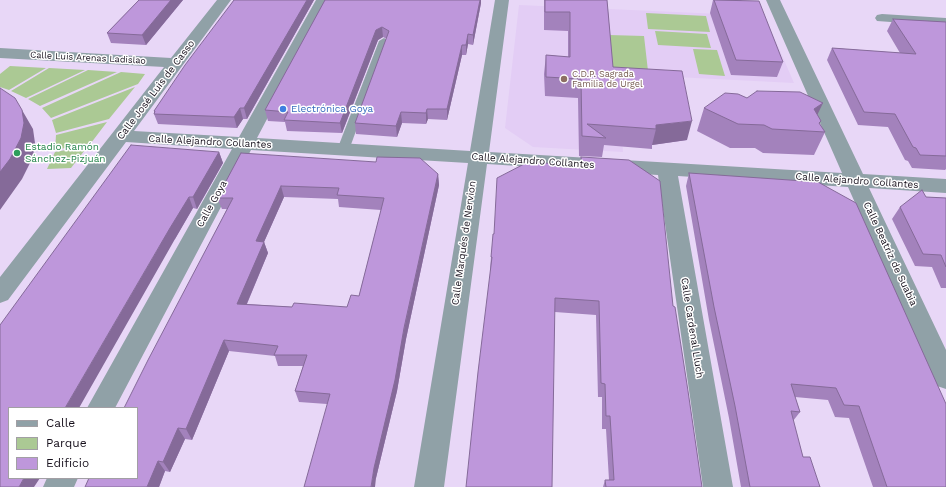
<!DOCTYPE html>
<meta charset="utf-8">
<style>
body{margin:0}
#map{position:relative;width:946px;height:487px;overflow:hidden;background:#e8d7f7;font-family:"Work Sans",sans-serif}
canvas{display:block}
.legend{position:absolute;left:8px;top:407px;width:130px;height:72px;box-sizing:border-box;background:#fff;border:1px solid #a29fa4;margin:0;padding:5px 7px;list-style:none;font-size:12px;color:#17101c}
.legend li{display:flex;align-items:center;gap:8px;height:20px}
.legend b{width:20px;border:1px solid #a29fa4}
</style>
<div id="map">
<canvas width="946" height="487"></canvas>
<ul class="legend">
<li><b style="height:5px;background:#90a1a7"></b>Calle</li>
<li><b style="height:11px;background:#abc994"></b>Parque</li>
<li><b style="height:11px;background:#be97db"></b>Edificio</li>
</ul>
</div>
<script>
const g = document.querySelector('canvas').getContext('2d');
g.lineJoin = 'round';
function fill(path, color) { g.fillStyle = color; g.fill(path, 'evenodd'); }
const shape = rows => new Path2D(rows.map(r => 'M' + r).join(''));
function trace(path, color, width, dash) { g.strokeStyle = color; g.lineWidth = width; g.lineCap = dash ? 'butt' : 'round'; g.setLineDash(dash || []); g.stroke(path); }
function label(font, color, halo, rows, align = 'center') {
  g.font = font + ' "Work Sans",sans-serif'; g.lineWidth = 3; g.setLineDash([]); g.textBaseline = 'middle'; g.strokeStyle = halo; g.fillStyle = color; for (const [text, x, y, turn = 0] of rows) {
    g.save(); g.translate(x, y); g.rotate((+turn || 0) * Math.PI / 180); g.textAlign = isNaN(turn) ? turn : align; if (halo) g.strokeText(text, 0, 0); g.fillText(text, 0, 0); g.restore();
  }
}
fill(shape([
 [519,5,765,16,794,83,617,74,623,152,533,147,505,128]
]), '#e3cdf5');
fill(shape([
 [646,13,706,16,710,32,648,29],
 [655,31,707,34,711,48,658,45],
 [609,35,644,36,648,71,613,69],
 [693,49,717,50,725,76,699,74],
 [10,66,46,68,9,90,0,87,0,74],
 [49,68,85,70,26,98,11,91],
 [88,70,117,72,40,106,28,99],
 [121,72,145,74,138,84,51,118,42,108],
 [135,87,109,119,56,133,52,120],
 [107,122,91,143,55,150,56,135],
 [88,146,71,168,47,169,55,152]
]), '#abc994');
fill(shape([
 [384,38,389,41,349,150,347,153,339,153,337,150,379,41,384,38]
]), '#90a1a7');
fill(shape([
 [882,14,946,18,946,26,877,21,875,18,877,15,882,14]
]), '#90a1a7');
fill(shape([
 [217,0,231,0,134,131,239,137,316,0,330,0,257,138,470,151,495,0,509,0,489,152,842,173,766,0,780,0,863,174,946,179,946,193,869,188,946,350,946,389,937,386,933,378,848,187,678,176,733,487,703,487,658,175,487,164,444,487,414,487,468,163,251,150,115,408,87,408,232,149,126,142,8,300,0,303,0,277,164,67,0,58,0,48,171,58,217,0],
 [47,478,78,478,74,487,43,487,47,478]
]), '#90a1a7');
fill(shape([
 [139,0,183,0,146,45,111,43,107,33],
 [234,0,314,0,247,119,243,119,237,128,158,124,154,114,154,111],
 [325,0,481,3,473,45,468,44,466,55,462,55,447,120,428,119,426,124,402,123,397,137,356,134,355,123,387,39,383,37,378,40,342,133,287,131,285,122,268,121,265,110],
 [544,0,607,0,613,67,687,140,652,145,652,149,604,145,602,157,579,156,578,98,545,96,544,74,546,55,568,57,568,31,544,30],
 [713,0,741,0,783,62,777,77,731,75,710,13],
 [893,19,946,22,946,169,945,170,912,168,908,161,905,160,888,127,858,125,827,60,832,48,900,53,887,31],
 [747,98,817,115,820,124,825,132,814,155,763,153,755,148,730,148,697,131,704,108],
 [219,152,223,163,197,209,193,208,175,239,0,325],
 [241,153,438,174,439,185,406,339,397,391,376,478,327,404,299,402,295,391,303,366,278,366,275,356,229,351,192,440,185,439,170,472,165,471,159,487,85,487,227,209,222,209,217,198],
 [284,197,338,199,339,207,381,210,359,296,347,307,292,307,247,304,268,253,264,242],
 [581,157,673,306,702,487,603,487,605,480,609,480,606,429,602,429,602,397,598,397,596,315,555,312,490,271,491,257,494,234,577,165,580,165],
 [689,173,946,487,873,487,849,418,835,417,828,400,795,397,800,412,793,421,803,457,820,487,741,487,729,418,709,320,686,186],
 [926,197,946,198,946,288,941,288,932,267,915,266,892,219,900,207]
]), '#a382bc');
fill(shape([
 [171,0,183,0,146,45,142,35],
 [307,0,314,0,247,119,244,108],
 [480,0,481,0,481,3,473,45,473,35],
 [382,27,383,37,378,40,342,133,340,123,376,30],
 [468,34,468,44,466,55,466,45],
 [462,45,462,55,447,120,447,109],
 [823,103,812,126,814,109],
 [240,108,243,119,237,128,234,117],
 [427,109,428,119,426,124,426,113],
 [22,110,33,129,35,143,33,157,22,179,0,210,0,172],
 [401,112,402,123,397,137,396,126],
 [692,121,687,140,652,145,656,129,656,125],
 [219,152,223,163,197,209,193,197],
 [438,174,439,185,406,339,397,391,376,478,375,487,371,487,374,468],
 [281,186,284,197,264,242,268,253,242,315,237,304,256,241],
 [189,197,193,208,175,239,79,408,65,408,170,228],
 [224,340,229,351,192,440,186,429],
 [178,428,185,439,170,472,163,462],
 [158,461,165,471,159,487,147,487],
 [24,478,40,478,34,487,19,487]
]), '#856a99');
const building = shape([
 [139,0,171,0,142,35,107,33,139,0],
 [234,0,307,0,244,108,240,108,234,117,154,114,155,111,154,111,185,65,234,0],
 [325,0,480,0,473,35,468,34,466,45,462,45,447,109,427,109,426,113,401,112,396,126,355,123,389,31,382,27,376,30,340,123,284,120,288,112,265,110,325,0],
 [545,0,607,0,613,67,682,71,692,121,656,125,656,129,587,124,606,138,582,136,581,79,546,77,546,55,570,57,570,12,545,12,545,0],
 [714,0,759,1,783,62,736,60,714,0],
 [893,19,946,22,946,156,920,155,916,148,913,147,895,114,864,112,832,48,916,54,893,19],
 [0,88,15,98,22,110,24,123,21,138,10,159,0,172,0,88],
 [757,91,800,92,823,103,814,109,821,121,819,123,825,132,772,129,764,125,738,124,704,108,725,93,738,94,747,98,757,91],
 [131,145,219,152,193,197,189,197,170,228,65,408,9,408,9,478,24,478,19,487,0,487,0,325,131,145],
 [241,153,376,162,377,157,420,158,438,174,404,328,395,380,374,468,371,487,304,487,330,394,295,391,307,355,274,355,278,346,224,340,186,429,178,428,163,462,158,461,147,487,85,487,89,478,137,478,137,408,124,408,148,360,233,198,217,198,241,153],
 [281,186,339,188,337,195,384,198,359,296,351,295,347,307,294,303,292,307,237,304,264,242,256,241,281,186],
 [581,157,629,160,660,181,673,306,675,307,688,391,702,487,606,487,605,480,614,480,610,416,606,416,605,384,601,383,599,301,555,298,552,487,466,487,478,372,492,257,491,257,493,234,494,234,497,178,528,162,577,165,582,165,581,157],
 [689,173,818,182,856,203,946,404,946,487,887,487,859,406,844,405,836,388,791,384,800,412,791,411,803,457,810,457,820,487,750,487,735,406,714,307,689,173],
 [922,190,926,197,946,198,946,267,941,255,923,254,900,207,922,190]
]);
fill(building, '#be97db');
trace(building, '#856a99', 1);
for (const [x, y, r, color] of [
 [564,79,4,"#8d6e63"],
 [283,109,4,"#3f7fe0"],
 [17,153,4,"#2e9e5b"]
]) { const dot = new Path2D(); dot.arc(x, y, r, 0, 2 * Math.PI); g.fillStyle = color; g.fill(dot); trace(dot, '#fff', 1.5); }
label('9px', '#17101c', '#fff', [
 ["Calle Luis Arenas Ladislao",88,58,3]
]);
label('9px', '#785e54', '#fff', [
 ["C.D.P. Sagrada",572,74],
 ["Familia de Urgel",572,84]
], 'left');
label('10px', '#17101c', '#fff', [
 ["Calle José Luis de Casso",156,90,-53],
 ["Calle Alejandro Collantes",210,142,3],
 ["Calle Alejandro Collantes",533,161,4],
 ["Calle Alejandro Collantes",857,181,4],
 ["Calle Goya",212,204,-61],
 ["Calle Marqués de Nervion",464,243,-82],
 ["Calle Beatriz de Suabia",890,254,65],
 ["Calle Cardenal Lluch",692,328,81]
]);
label('10px', '#366cbe', '#fff', [
 ["Electrónica Goya",291,109]
], 'left');
label('10px', '#27864d', '#fff', [
 ["Estadio Ramón",25,147],
 ["Sánchez-Pizjuán",25,159]
], 'left');
</script>
